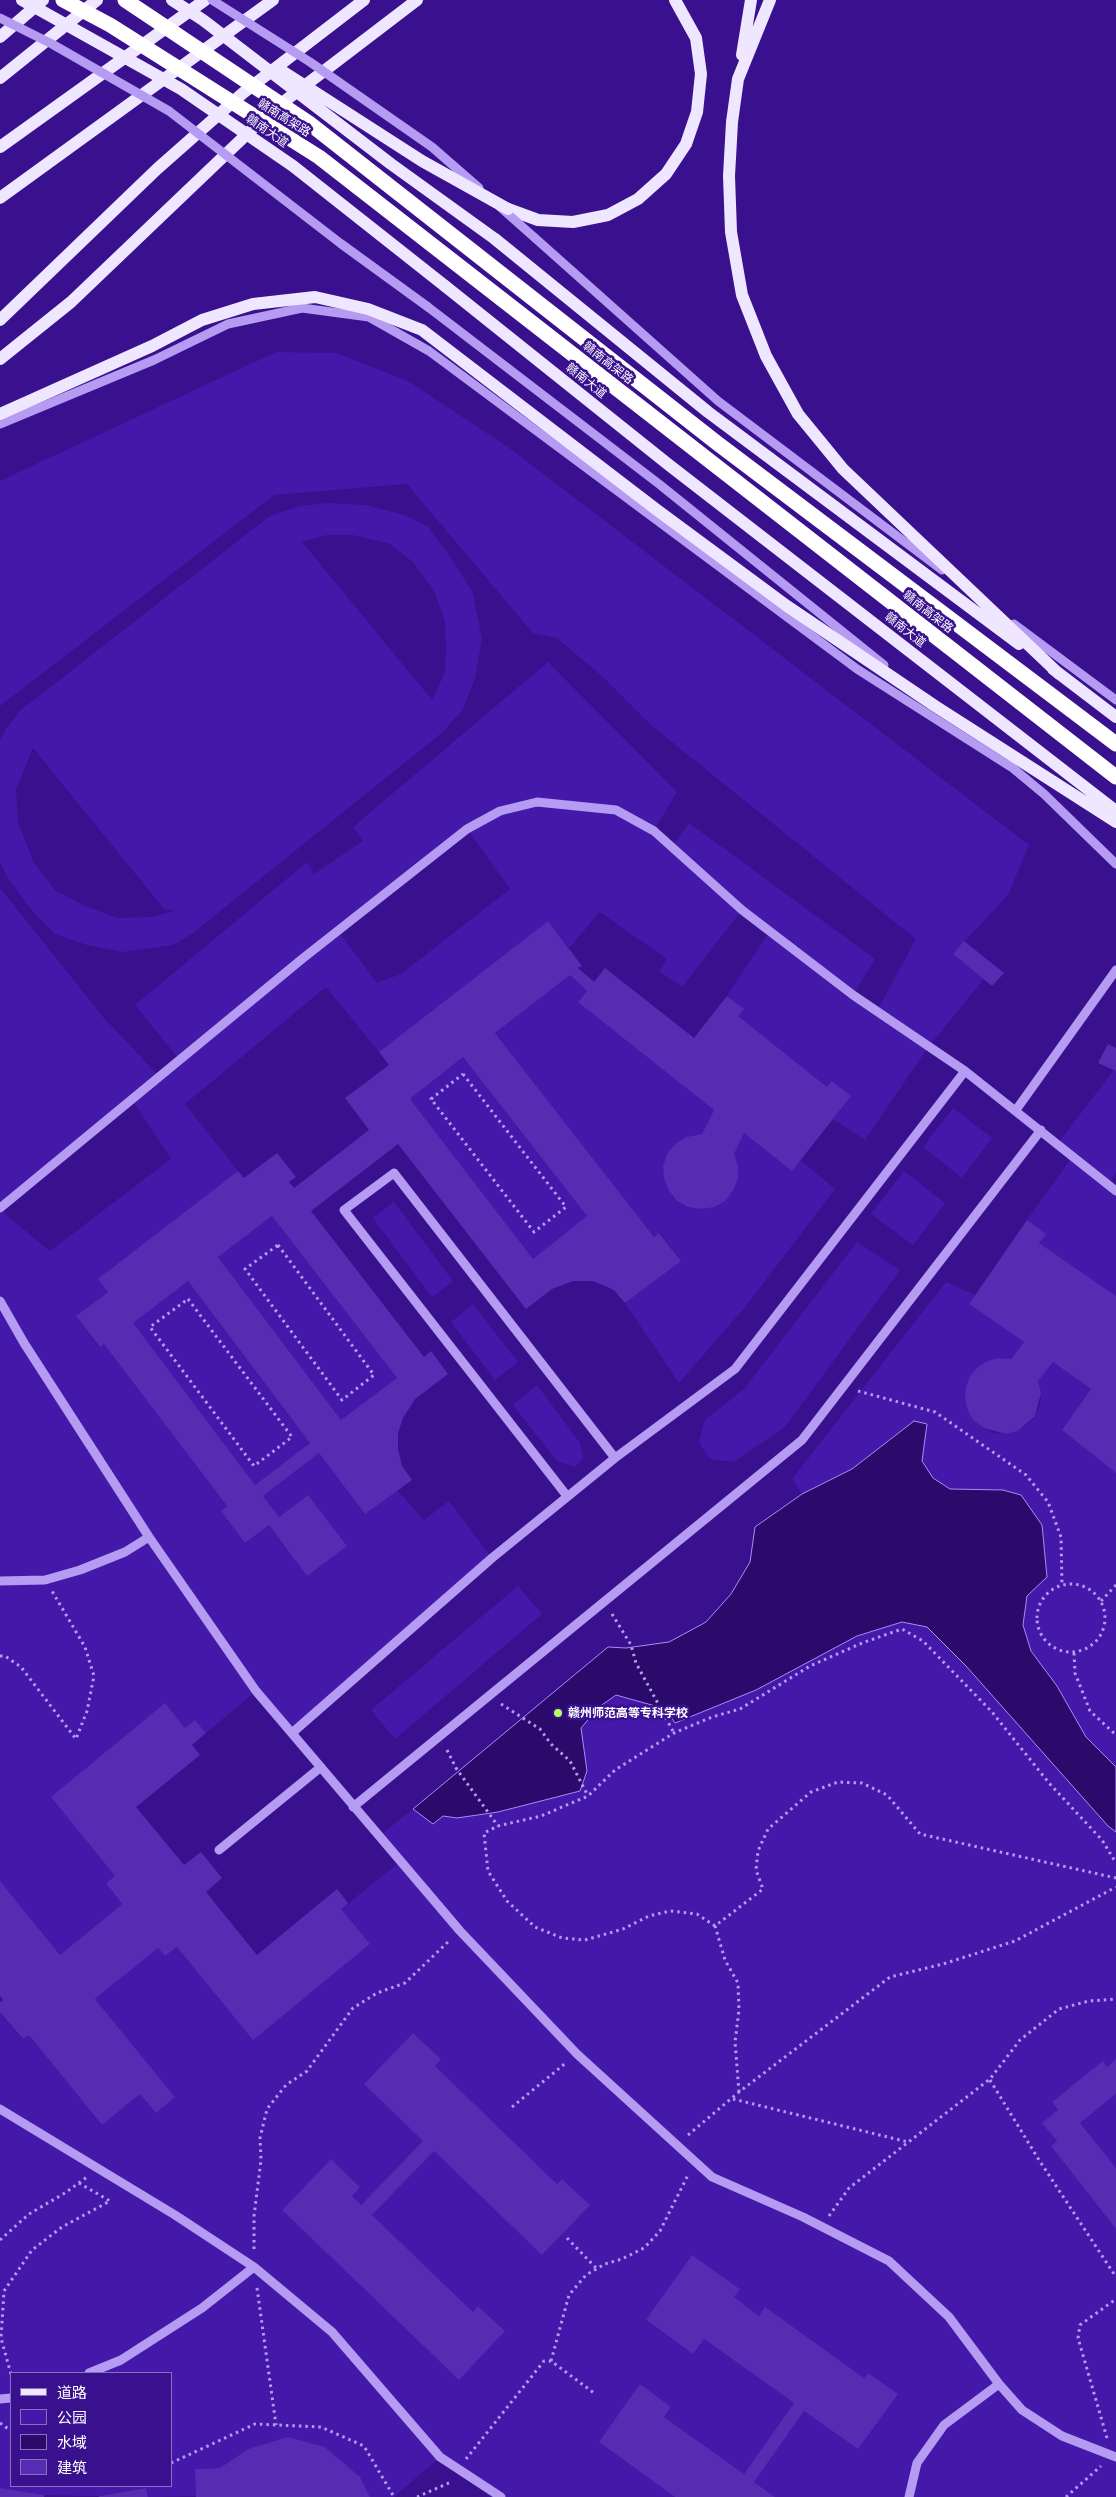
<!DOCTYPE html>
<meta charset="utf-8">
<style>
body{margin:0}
#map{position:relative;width:1116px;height:2497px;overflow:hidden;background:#39118f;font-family:Quicksand,"Noto Sans SC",sans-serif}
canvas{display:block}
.legend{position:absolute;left:10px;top:2372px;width:162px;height:115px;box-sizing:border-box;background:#39118f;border:1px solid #8870bc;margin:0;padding:6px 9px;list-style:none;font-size:15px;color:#fff}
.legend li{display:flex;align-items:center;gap:10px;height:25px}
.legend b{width:25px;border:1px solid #8870bc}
</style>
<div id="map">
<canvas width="1116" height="2497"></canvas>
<ul class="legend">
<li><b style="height:6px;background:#efe6ff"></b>道路</li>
<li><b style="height:14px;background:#4419a9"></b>公园</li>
<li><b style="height:14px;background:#2a0a6a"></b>水域</li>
<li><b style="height:14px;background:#562cb3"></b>建筑</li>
</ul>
</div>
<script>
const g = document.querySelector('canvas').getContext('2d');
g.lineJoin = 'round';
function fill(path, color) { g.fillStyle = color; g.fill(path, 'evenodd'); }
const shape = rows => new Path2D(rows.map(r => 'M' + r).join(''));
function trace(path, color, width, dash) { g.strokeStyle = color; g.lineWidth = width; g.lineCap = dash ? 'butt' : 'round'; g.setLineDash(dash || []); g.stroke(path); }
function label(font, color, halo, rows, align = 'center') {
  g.font = font + ' Quicksand,"Noto Sans SC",sans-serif'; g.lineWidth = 5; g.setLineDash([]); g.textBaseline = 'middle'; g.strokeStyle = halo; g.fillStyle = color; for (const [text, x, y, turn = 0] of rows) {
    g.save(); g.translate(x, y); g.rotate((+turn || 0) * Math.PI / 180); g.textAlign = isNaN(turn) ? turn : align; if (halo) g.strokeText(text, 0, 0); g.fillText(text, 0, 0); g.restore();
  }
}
fill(shape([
 [276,352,336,353,408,381,508,447,1029,845,1008,895,953,954,984,979,929,1046,865,1140,833,1119,851,1096,833,1081,827,1087,738,1016,743,1009,727,996,770,931,742,910,682,987,659,971,667,959,600,912,569,948,548,921,379,1052,326,987,185,1104,238,1171,99,1279,108,1292,76,1316,99,1347,104,1344,227,1506,221,1511,245,1543,269,1525,307,1576,347,1546,308,1495,279,1517,263,1496,319,1453,365,1514,397,1490,424,1520,449,1501,492,1558,292,1733,256,1691,206,1733,195,1720,185,1728,165,1704,51,1797,115,1876,106,1883,122,1904,60,1955,0,1881,0,1210,50,1251,171,1159,133,1101,0,1208,0,888,103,1017,160,1077,180,1060,135,1005,307,862,314,874,363,841,353,827,548,662,677,792,654,830,673,846,689,823,875,959,853,995,877,1011,916,939,651,725,602,676,557,638,533,633,407,484,274,495,0,706,0,481],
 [468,830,510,889,401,974,377,983,338,931],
 [328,503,365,505,404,515,427,526,449,555,472,591,482,638,475,678,463,709,444,731,193,933,173,945,123,952,87,945,55,934,33,912,6,875,0,862,0,741,6,729,21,710,270,516,300,506],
 [327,535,353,535,390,544,414,563,435,593,445,621,446,648,445,672,432,700,302,542],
 [33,748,165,910,176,910,154,917,117,918,85,906,55,890,34,863,18,823,16,789],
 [570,975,587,991,579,1001,714,1110,702,1134,686,1137,675,1144,667,1154,663,1166,664,1179,669,1191,677,1201,688,1207,701,1209,725,1200,733,1191,738,1179,734,1154,744,1133,792,1171,800,1160,835,1189,746,1306,679,1383,625,1303,681,1260,660,1233,654,1237,495,1033],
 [463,1057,587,1216,533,1259,410,1099],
 [1114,1070,1116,1071,1116,1173,1108,1184,1116,1191,1116,1296,1039,1243,1045,1234,1027,1220,1073,1156,1058,1143],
 [953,1108,992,1138,962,1178,923,1147],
 [904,1171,945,1203,913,1245,871,1214],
 [394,1202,453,1281,432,1297,373,1218],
 [272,1216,397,1378,341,1420,218,1257],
 [857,1242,900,1270,785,1427,734,1462,710,1459,699,1442,705,1420,744,1389],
 [188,1281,310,1443,255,1485,132,1323],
 [946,1282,975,1295,969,1304,1024,1342,1011,1359,999,1358,987,1361,978,1367,970,1376,965,1399,974,1421,984,1428,994,1433,1006,1434,1018,1431,1028,1424,1035,1416,1040,1405,1041,1393,1038,1381,1053,1362,1091,1389,1062,1430,1116,1473,1116,1767,1086,1737,1057,1686,1031,1651,1023,1625,1027,1596,1047,1577,1003,1490,950,1489,933,1478,922,1461,927,1424,914,1421,852,1469,802,1494,792,1479],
 [473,1304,518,1362,495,1380,451,1322],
 [537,1385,580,1443,583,1458,575,1467,557,1461,513,1405],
 [518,1586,542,1614,395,1739,371,1710],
 [902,1622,927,1627,966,1666,1108,1826,1116,1832,1116,2059,1107,2067,1103,2062,1052,2102,1058,2110,1043,2123,1057,2141,1051,2146,1116,2229,1116,2497,775,2497,754,2482,804,2411,858,2449,897,2394,868,2373,864,2378,759,2316,734,2297,739,2288,692,2255,646,2321,693,2354,704,2339,794,2403,744,2474,664,2417,671,2407,640,2385,599,2442,675,2497,490,2497,493,2494,440,2457,394,2497,370,2497,360,2477,325,2447,288,2437,248,2449,220,2468,195,2469,196,2496,148,2497,146,2488,97,2496,33,2495,0,2488,0,2012,22,2039,29,2035,102,2125,140,2094,156,2113,175,2097,95,1999,158,1948,165,1956,177,1947,253,2039,369,1945,341,1909,401,1861,378,1837,413,1809,433,1824,443,1816,457,1818,498,1812,580,1791,587,1771,581,1728,599,1707,616,1695,666,1709,721,1704,756,1690,857,1636],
 [413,2033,441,2059,435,2066,557,2184,562,2179,589,2205,542,2255,434,2151,372,2215,473,2312,479,2306,505,2331,459,2380,282,2210,331,2159,360,2187,352,2196,361,2205,423,2141,365,2084],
 [11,2373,171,2373,171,2486,11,2486],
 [1116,2094,1116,2168,1080,2123]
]), '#4419a9');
const water = shape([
 [914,1421,927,1424,922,1461,933,1478,950,1489,1003,1490,1021,1495,1042,1525,1047,1577,1027,1596,1023,1625,1031,1651,1057,1686,1086,1737,1116,1767,1116,1832,1108,1826,966,1666,927,1627,902,1622,857,1636,756,1690,675,1723,666,1709,616,1695,599,1707,581,1728,587,1771,580,1791,498,1812,457,1818,443,1816,433,1824,413,1809,608,1647,626,1648,669,1642,706,1622,731,1594,750,1562,755,1527,802,1494,852,1469,914,1421]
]);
fill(water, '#2a0a6a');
trace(water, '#ab8cf5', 1);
fill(shape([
 [548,921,582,966,578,968,594,982,605,968,694,1038,727,996,744,1009,738,1016,827,1087,832,1081,851,1096,792,1171,744,1133,734,1154,738,1166,738,1179,733,1191,725,1201,714,1207,701,1209,688,1207,677,1201,669,1191,664,1179,663,1166,667,1154,675,1144,686,1137,702,1134,714,1110,578,1002,587,991,570,975,495,1033,654,1237,659,1233,681,1261,625,1303,614,1290,593,1281,573,1281,552,1289,526,1309,398,1144,311,1211,424,1357,431,1351,448,1374,415,1399,403,1418,398,1433,398,1449,402,1466,412,1480,365,1514,319,1453,263,1496,279,1517,308,1495,347,1546,307,1576,269,1525,245,1543,221,1511,227,1506,104,1344,100,1347,76,1316,108,1292,98,1279,238,1171,244,1178,277,1153,296,1177,289,1182,294,1188,369,1130,345,1098,389,1065,379,1052],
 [463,1057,587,1216,533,1259,410,1099],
 [272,1216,397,1378,341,1420,218,1257],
 [188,1281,310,1443,255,1485,133,1323],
 [964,941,1004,973,992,986,953,954],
 [1108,1044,1116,1048,1116,1071,1098,1063],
 [1027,1220,1046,1234,1039,1243,1116,1296,1116,1473,1062,1430,1091,1389,1053,1362,1038,1381,1041,1393,1035,1416,1018,1431,1006,1434,984,1428,974,1421,968,1411,965,1399,966,1387,970,1376,978,1367,987,1361,999,1358,1011,1359,1024,1342,969,1304],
 [165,1703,185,1728,195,1720,206,1733,192,1745,200,1755,136,1807,184,1865,201,1852,222,1878,206,1892,257,1955,337,1889,348,1903,341,1909,370,1944,253,2040,177,1947,165,1956,158,1948,95,1999,175,2097,156,2113,140,2094,102,2125,29,2035,23,2039,0,2012,0,2002,3,2000,0,1996,0,1881,60,1955,122,1904,106,1883,115,1876,51,1797],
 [413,2033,441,2059,435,2066,557,2184,562,2179,590,2205,542,2255,434,2151,372,2215,473,2312,478,2306,505,2331,459,2380,282,2210,331,2159,360,2187,352,2196,361,2205,423,2141,364,2084],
 [1116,2059,1116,2094,1080,2123,1116,2168,1116,2229,1051,2146,1057,2141,1042,2123,1058,2110,1052,2102,1103,2061,1107,2067],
 [692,2255,740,2289,734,2297,759,2316,765,2307,864,2378,868,2373,898,2394,858,2449,804,2411,754,2482,775,2497,675,2497,599,2442,640,2384,671,2407,664,2417,744,2474,794,2403,704,2339,693,2354,646,2320],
 [288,2437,325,2447,360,2477,370,2497,196,2497,195,2469,220,2468,248,2449],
 [0,2488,44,2495,44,2497,0,2497],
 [146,2488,148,2497,99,2497,99,2496]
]), '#562cb3');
trace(shape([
 [463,1074,566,1207,534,1232,431,1099,463,1074],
 [278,1245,374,1375,342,1400,245,1269,278,1245],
 [188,1299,292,1437,254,1466,150,1327,188,1299],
 [858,1391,935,1412,1026,1475,1048,1502,1061,1537,1062,1585],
 '1037 1618a34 34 0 1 1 68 0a34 34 0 1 1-68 0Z',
 [1101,1601,1116,1585],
 [612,1614,631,1645,636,1663,674,1733],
 [1074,1653,1075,1673,1090,1711,1116,1735],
 [0,1656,5,1656,21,1667,76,1739,87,1711,94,1676,85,1647,52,1591],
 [501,1704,540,1729,551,1744,570,1761,588,1796],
 [447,1750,456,1768,498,1826],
 [715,1926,697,1914,670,1911,649,1916,623,1929,585,1940,562,1938,535,1927,507,1901,488,1871,484,1833,498,1826,541,1816,588,1796,615,1770,674,1733,712,1717,740,1709,810,1666,862,1643,902,1629,923,1641,992,1712,1049,1783,1102,1840,1116,1863],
 [990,2080,1039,2160,1116,2277],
 [739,2092,735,2042,739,2010,738,1983,725,1960,715,1926,763,1889,756,1870,758,1851,768,1829,811,1792,838,1782,862,1783,887,1795,920,1834,1116,1878],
 [733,2099,908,2142],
 [512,2107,567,2062],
 [688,2135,739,2092,890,1977,943,1964,1015,1941,1116,1887],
 [829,2216,849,2188,990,2079,1020,2040,1059,2009,1089,2001,1116,1999],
 [567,2238,597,2269],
 [0,2240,29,2214,65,2193,87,2177],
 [254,2249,254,2216,261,2160,260,2138,267,2109,286,2085,307,2071,353,2008,377,1993,405,1983,450,1940],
 [257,2288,276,2425],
 [551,2361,569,2295,586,2275,605,2264,622,2259,644,2248,660,2231,688,2175],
 [11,2374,1,2338,4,2291,32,2250,62,2227,110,2201,79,2183],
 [0,2423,11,2431],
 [1107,2438,1078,2338,1080,2325,1116,2299],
 [466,2459,544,2361,551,2361,594,2393],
 [171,2463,255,2424,321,2427,364,2446,394,2497],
 [417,2497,451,2482],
 [1066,2497,1101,2466]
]), '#b59bf2', 3, [2.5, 4]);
trace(shape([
 [535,238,718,401,942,570],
 [428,307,659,484,884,665],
 [0,424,154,360,228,324,302,308,369,317,429,351,857,669,1011,767],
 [1014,624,1116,700],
 [1008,764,1044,794,1116,864],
 [1016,1110,1116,970],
 [0,1208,302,959,467,829,500,811,537,802,616,810,654,831,742,910,853,995,965,1071,1116,1191],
 [0,1301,24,1343,149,1537,256,1691,460,1931,577,2054,712,2177,803,2217,889,2261,949,2317,999,2384,1022,2410,1062,2436,1116,2457],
 [567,1496,344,1210,394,1173,615,1458],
 [0,1581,45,1580,80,1570,125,1552,149,1537],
 [292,1733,492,1558,615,1458,735,1369,965,1071],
 [353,1807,802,1440,1041,1130],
 [219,1850,321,1767],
 [0,2109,175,2215,254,2267,332,2332,440,2457,501,2497],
 [89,2373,121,2360,202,2308,254,2267],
 [0,2399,11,2398],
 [909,2497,917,2463,944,2425,999,2384]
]), '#b59bf2', 9);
trace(shape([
 [770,0,738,79,732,122,729,176,731,232,742,295,766,356,798,414,843,469,1059,674],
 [0,37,43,0],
 [742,55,751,0],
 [0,78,97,0],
 [0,147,205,0],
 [0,198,273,0],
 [508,209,538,220,573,222,608,215,638,199,666,174,686,144,697,112,701,74,696,38,675,0],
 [495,239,708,412,1019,644],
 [445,286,669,465,1116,811],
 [0,320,157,169,243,93,364,0],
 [0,359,71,302,269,113,417,0],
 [0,414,152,346,202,320,253,304,315,297,368,309,422,330,657,510,787,606,935,706,1116,822],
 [1053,669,1116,717]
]), '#efe6ff', 12);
trace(shape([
 [212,0,310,62,432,147,479,188],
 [0,18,52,44,169,111,340,243,428,307],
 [500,207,535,238]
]), '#b59bf2', 9);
trace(shape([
 [22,0,181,89,293,166,445,286],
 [172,0,203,20,391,164,495,239],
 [282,71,422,161,508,209]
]), '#efe6ff', 12);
trace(shape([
 [63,0,110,25,319,157,1116,777],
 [125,0,309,123,717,443,1116,744]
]), '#fff', 15);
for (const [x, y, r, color] of [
 [558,1713,5,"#b3ff5c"]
]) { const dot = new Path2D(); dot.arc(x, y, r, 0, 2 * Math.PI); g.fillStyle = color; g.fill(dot); trace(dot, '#39118f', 2); }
label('12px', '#fff', '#39118f', [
 ["赣南高架路",284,118,32],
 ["赣南大道",267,131,35],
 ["赣南高架路",608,363,38],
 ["赣南大道",586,381,39],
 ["赣南高架路",928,612,38],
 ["赣南大道",905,630,38]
]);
label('bold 12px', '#fff', '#39118f', [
 ["赣州师范高等专科学校",568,1713]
], 'left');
</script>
